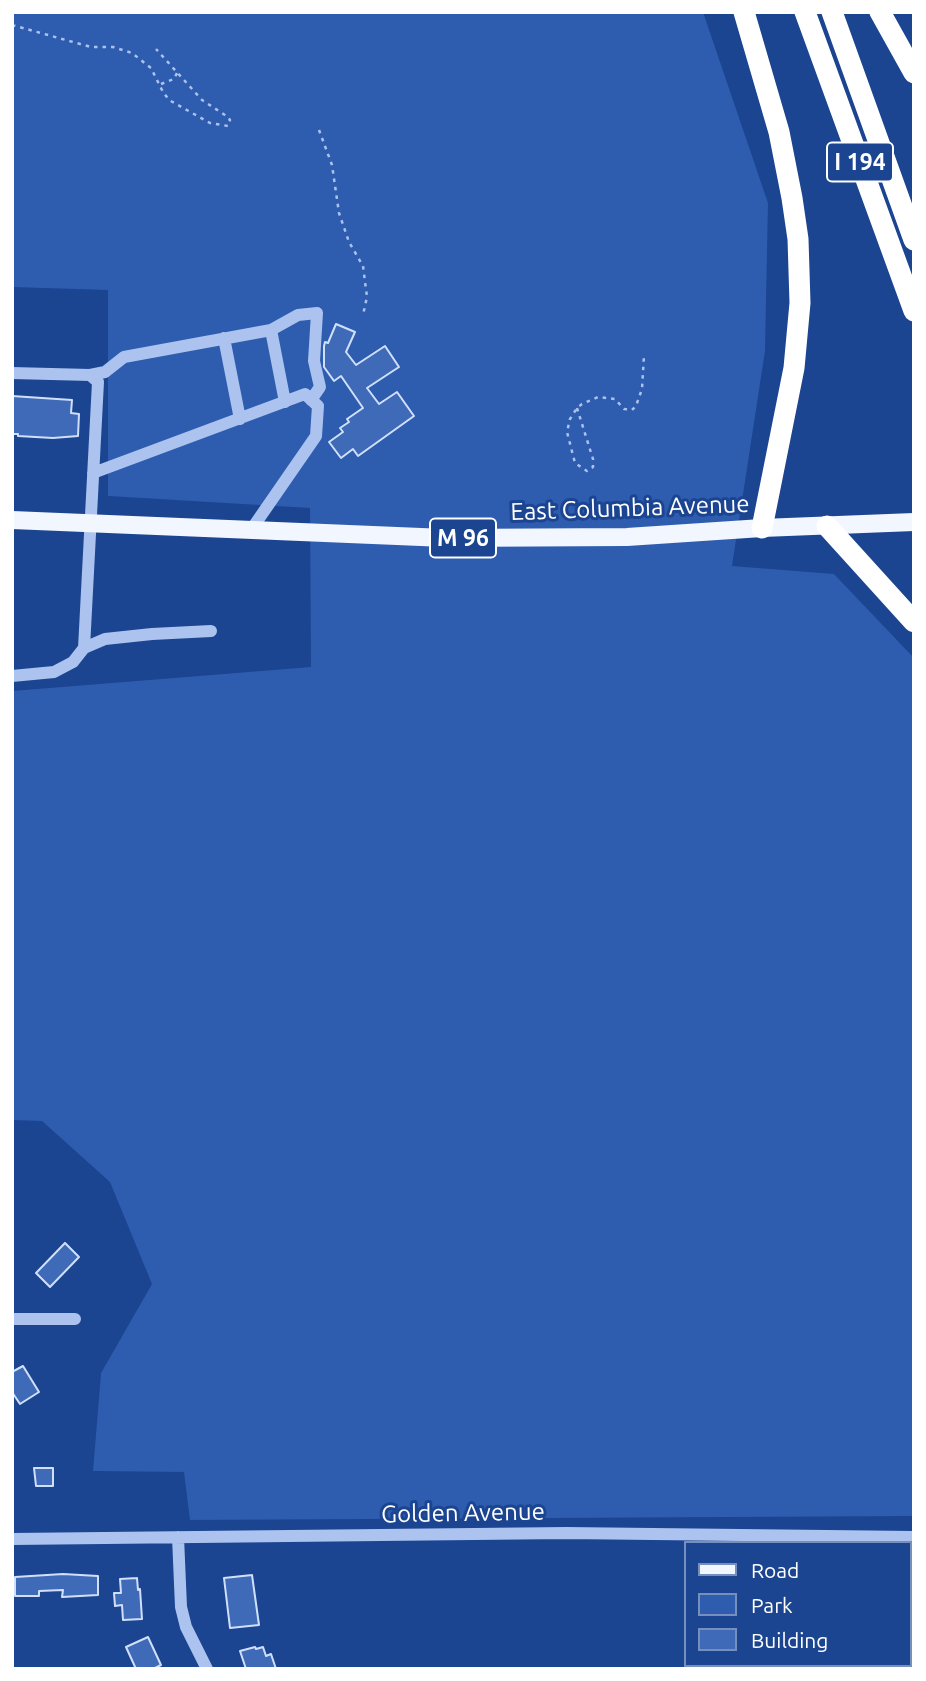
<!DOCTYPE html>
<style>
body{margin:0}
#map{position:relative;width:926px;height:1681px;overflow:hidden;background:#1b4491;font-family:Ubuntu,sans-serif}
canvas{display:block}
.frame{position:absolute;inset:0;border:14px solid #fff;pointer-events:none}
.legend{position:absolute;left:684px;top:1541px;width:228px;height:126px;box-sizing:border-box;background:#1b4491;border:2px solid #768fbd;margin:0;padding:9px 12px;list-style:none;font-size:21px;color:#fff}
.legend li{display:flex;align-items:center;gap:14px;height:35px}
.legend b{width:35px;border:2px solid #768fbd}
</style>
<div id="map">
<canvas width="926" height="1681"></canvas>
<div class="frame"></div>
<ul class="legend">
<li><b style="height:9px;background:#f2f6ff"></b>Road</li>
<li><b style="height:19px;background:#2e5caf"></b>Park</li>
<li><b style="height:19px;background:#3f6ab7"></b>Building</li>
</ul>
</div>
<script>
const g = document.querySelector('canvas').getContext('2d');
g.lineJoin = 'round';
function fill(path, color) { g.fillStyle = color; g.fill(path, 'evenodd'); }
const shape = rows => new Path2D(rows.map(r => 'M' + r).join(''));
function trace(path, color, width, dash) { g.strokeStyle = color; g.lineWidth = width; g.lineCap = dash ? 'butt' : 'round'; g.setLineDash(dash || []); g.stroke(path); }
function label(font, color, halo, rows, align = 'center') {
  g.font = font + ' Ubuntu,sans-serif'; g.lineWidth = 6; g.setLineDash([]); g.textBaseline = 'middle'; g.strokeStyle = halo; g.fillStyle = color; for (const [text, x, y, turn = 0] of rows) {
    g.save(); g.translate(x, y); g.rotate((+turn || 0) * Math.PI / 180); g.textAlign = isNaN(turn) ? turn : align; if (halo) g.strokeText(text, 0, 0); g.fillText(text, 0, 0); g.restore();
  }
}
fill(shape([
 [12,12,703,12,768,203,765,351,732,566,834,574,914,658,914,1516,190,1520,184,1472,93,1471,101,1373,152,1284,110,1182,42,1121,12,1120,12,691,311,667,310,508,108,496,108,290,12,287]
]), '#2e5caf');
const building = shape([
 [336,324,355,332,346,352,356,365,385,346,399,367,367,388,379,404,397,392,414,416,358,456,353,449,341,458,329,442,343,432,340,428,349,422,347,419,363,408,341,376,334,381,324,367,324,346,325,342,328,343,336,324],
 [12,396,72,400,71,413,79,414,78,436,53,438,18,436,18,434,12,434,12,396],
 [65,1243,79,1257,50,1287,36,1273,65,1243],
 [23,1366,39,1392,20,1404,12,1392,12,1372,23,1366],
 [34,1468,53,1468,53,1486,36,1486,34,1468],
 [63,1574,98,1576,98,1595,62,1597,63,1590,39,1591,39,1596,15,1596,15,1577,63,1574],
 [252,1575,259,1625,230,1628,224,1578,252,1575],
 [137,1578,138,1590,140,1589,142,1619,123,1620,122,1605,115,1606,114,1593,121,1593,120,1579,137,1578],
 [148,1637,161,1665,153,1669,136,1669,126,1647,148,1637],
 [255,1647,256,1649,263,1647,266,1656,271,1654,276,1669,246,1669,240,1651,255,1647]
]);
fill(building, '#3f6ab7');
trace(building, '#d1e0fa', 2);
trace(shape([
 [12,25,91,47,113,47,132,53,151,68,163,92,169,100,210,123,228,126,230,120,228,117,202,100,156,49],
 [161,84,174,79,177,73],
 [319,130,332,165,339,213,349,242,363,266,367,297,363,315],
 [577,408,593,459,593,467,587,471,575,463,567,432,570,419,577,408,582,404,598,397,615,399,624,409,632,410,636,406,642,389,644,355]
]), '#abc3ee', 2.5, [3.5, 5]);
trace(shape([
 [271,330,298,315,317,313,314,361,320,387,311,400],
 [224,338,240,419],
 [12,373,90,375,98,382,84,648],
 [90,375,105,372,124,357,271,330,285,402],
 [93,473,305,394,318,406,316,436,251,530],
 [12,676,54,672,73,662,84,648,105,639,152,634,211,631],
 [12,1319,75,1319],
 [178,1537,181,1607,186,1627,207,1669],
 [12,1539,566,1533,914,1537],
 [818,1665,818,1669]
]), '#abc3ee', 12);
trace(shape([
 [12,520,445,538,627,537,762,528,914,522]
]), '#f2f6ff', 18);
trace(shape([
 [744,12,779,132,792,198,798,239,800,303,794,368,762,528],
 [805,12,914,311],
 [832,12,914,240],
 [880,12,914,73],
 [827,526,914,622]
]), '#fff', 21);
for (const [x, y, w] of [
 [860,162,66],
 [463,538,66]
]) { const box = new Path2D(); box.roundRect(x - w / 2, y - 19.5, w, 39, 5); g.fillStyle = '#1b4491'; g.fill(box); trace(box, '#fff', 2); }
label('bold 23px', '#fff', null, [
 ["I 194",860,162],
 ["M 96",463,538]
]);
label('24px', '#fff', '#1b4491', [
 ["East Columbia Avenue",630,508,-2],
 ["Golden Avenue",463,1513,-1]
]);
</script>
